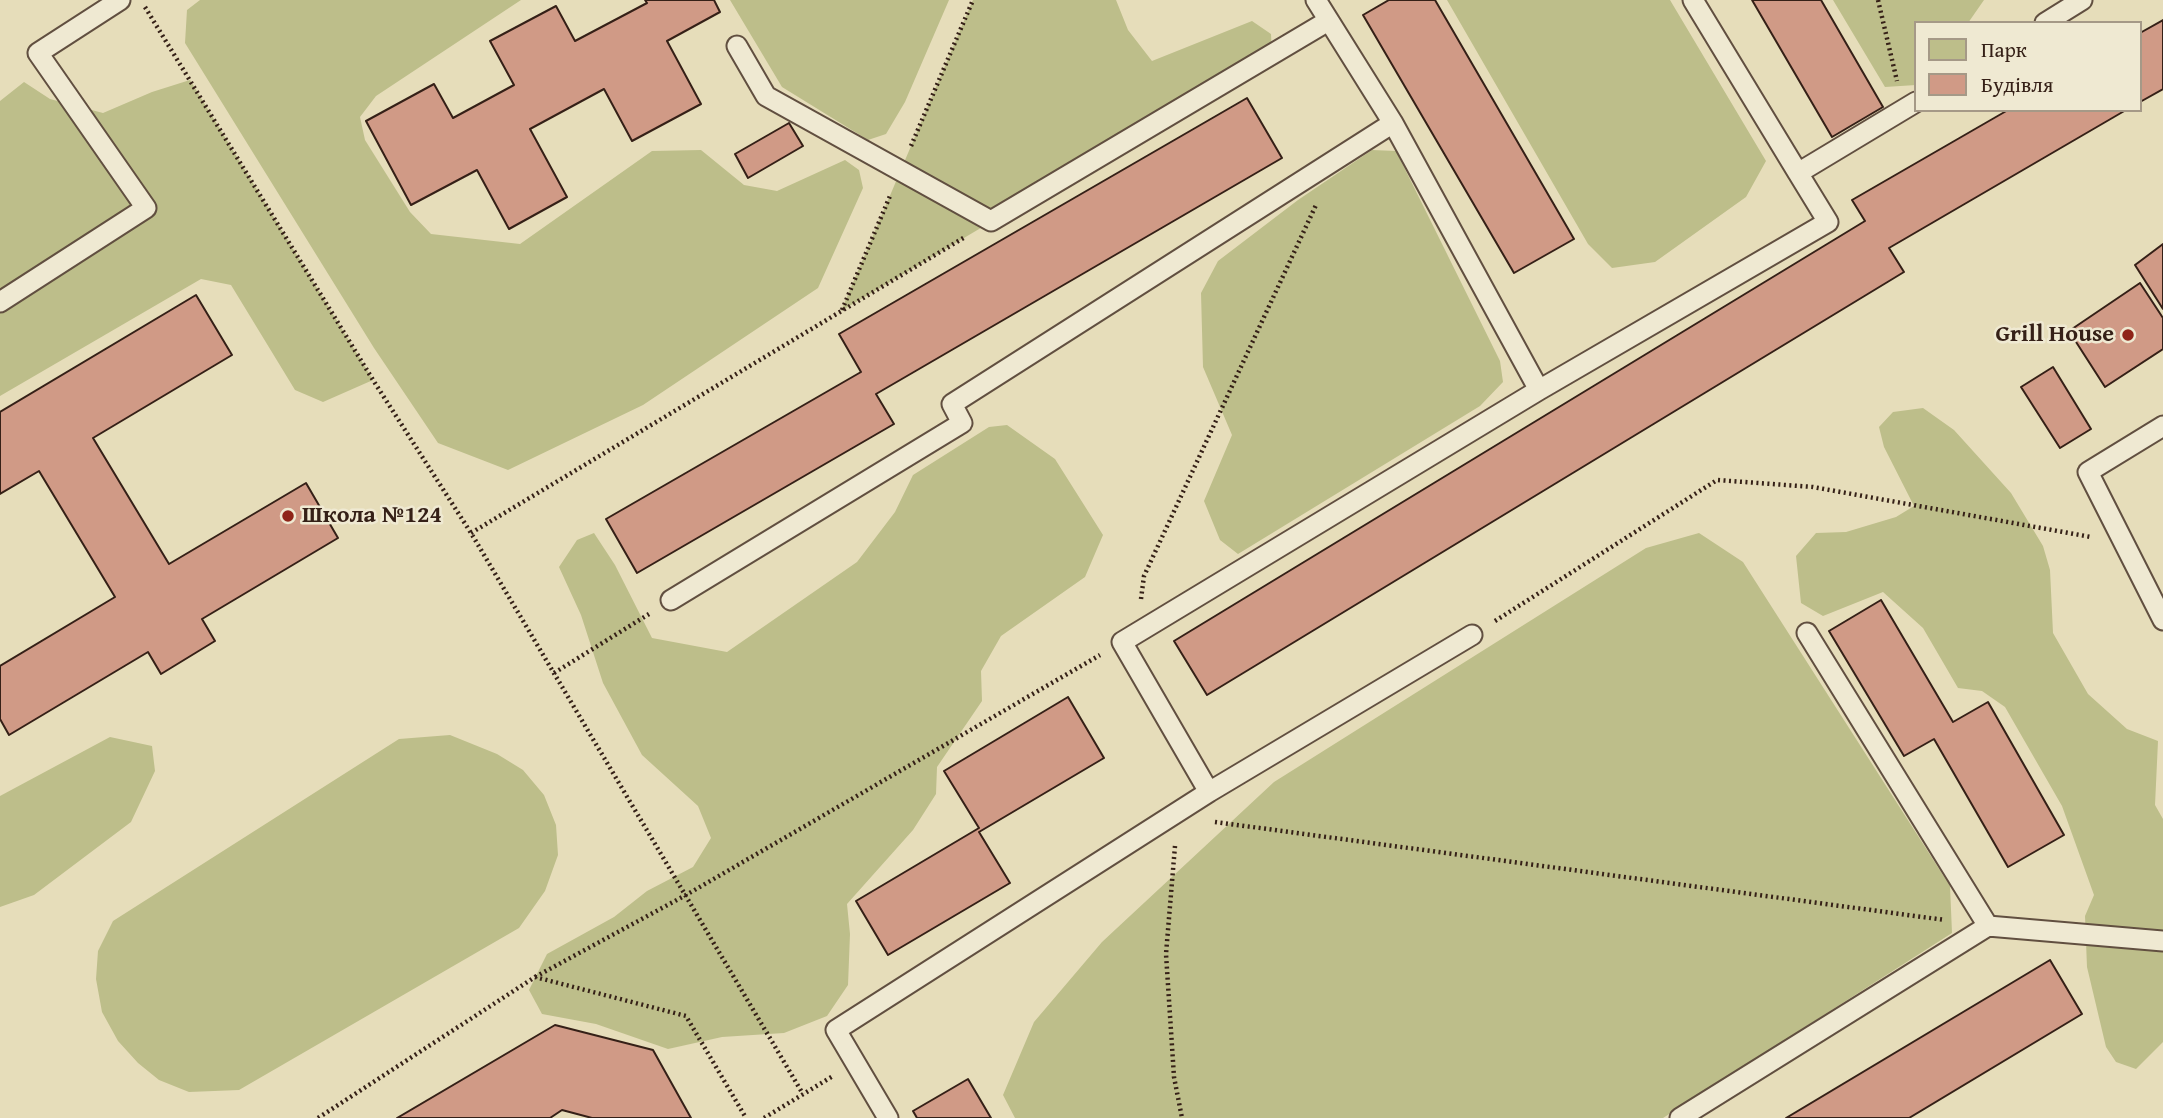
<!DOCTYPE html>
<meta charset="utf-8">
<style>
body{margin:0}
#map{position:relative;width:2163px;height:1118px;overflow:hidden;background:#e6ddba;font-family:"Gentium Book Plus",serif}
canvas{display:block}
.legend{position:absolute;left:1914px;top:21px;width:228px;height:91px;box-sizing:border-box;background:#efe9d2;border:2px solid #a59987;margin:0;padding:9px 12px;list-style:none;font-size:21px;color:#352017}
.legend li{display:flex;align-items:center;gap:14px;height:35px}
.legend b{width:35px;border:2px solid #a59987}
</style>
<div id="map">
<canvas width="2163" height="1118"></canvas>
<ul class="legend">
<li><b style="height:19px;background:#bdbe8a"></b>Парк</li>
<li><b style="height:19px;background:#d09a86"></b>Будівля</li>
</ul>
</div>
<script>
const g = document.querySelector('canvas').getContext('2d');
g.lineJoin = 'round';
function fill(path, color) { g.fillStyle = color; g.fill(path, 'evenodd'); }
const shape = rows => new Path2D(rows.map(r => 'M' + r).join(''));
function trace(path, color, width, dash) { g.strokeStyle = color; g.lineWidth = width; g.lineCap = dash ? 'butt' : 'round'; g.setLineDash(dash || []); g.stroke(path); }
function label(font, color, halo, rows, align = 'center') {
  g.font = font + ' "Gentium Book Plus",serif'; g.lineWidth = 5; g.setLineDash([]); g.textBaseline = 'middle'; g.strokeStyle = halo; g.fillStyle = color; for (const [text, x, y, turn = 0] of rows) {
    g.save(); g.translate(x, y); g.rotate((+turn || 0) * Math.PI / 180); g.textAlign = isNaN(turn) ? turn : align; if (halo) g.strokeText(text, 0, 0); g.fillText(text, 0, 0); g.restore();
  }
}
fill(shape([
 [200,0,521,0,376,96,360,117,365,140,410,212,431,234,520,244,652,151,701,150,744,185,777,191,845,160,859,170,863,188,818,288,643,405,508,470,438,443,374,348,185,43,187,10],
 [730,0,949,0,905,102,886,134,868,140,782,87],
 [973,0,1116,0,1128,30,1152,61,1252,21,1271,34,1272,55,841,311],
 [1447,0,1670,0,1766,161,1746,197,1655,262,1612,268,1588,244],
 [1833,0,1984,0,1968,23,1916,23,1916,85,1885,87],
 [190,80,373,380,323,402,295,390,231,285,201,279,0,396,0,101,24,82,50,99,103,113,152,92],
 [1372,150,1396,151,1500,361,1503,382,1480,406,1238,554,1220,540,1204,501,1232,435,1203,367,1201,293,1218,261,1298,200],
 [1923,408,1954,430,2011,493,2043,546,2050,570,2053,633,2088,694,2127,729,2158,741,2155,805,2163,819,2163,1042,2136,1069,2116,1062,2106,1047,2087,967,2085,916,2094,895,2062,806,2005,707,1982,691,1958,688,1923,628,1883,592,1823,616,1801,603,1796,556,1816,533,1846,532,1896,517,1914,506,1884,447,1879,427,1893,412],
 [1007,425,1055,459,1103,535,1085,577,1001,636,981,671,982,701,937,767,936,794,913,830,847,904,850,934,848,985,827,1016,784,1033,722,1037,668,1049,596,1024,542,1014,529,990,547,954,614,917,647,891,693,867,711,838,698,806,642,755,603,683,581,615,559,567,577,540,594,533,615,565,652,638,727,652,857,562,895,512,913,475,989,427],
 [1699,533,1743,562,1950,886,1952,933,1663,1118,1015,1118,1003,1095,1034,1022,1102,942,1274,782,1646,548],
 [450,735,497,754,523,770,544,795,556,825,558,855,545,891,519,928,239,1090,189,1092,159,1080,138,1063,118,1041,102,1012,96,979,98,951,113,921,399,739],
 [110,737,152,746,155,771,131,822,34,895,0,907,0,796]
]), '#bdbe8a');
const building = shape([
 [645,0,714,0,720,12,667,41,701,104,632,141,604,89,530,129,567,197,509,229,477,170,411,205,366,121,434,84,453,118,514,85,490,41,556,6,575,41,647,3,645,0],
 [1389,0,1435,0,1574,239,1514,273,1363,15,1389,0],
 [1752,0,1821,0,1883,107,1832,137,1752,0],
 [2163,20,2163,89,2140,102,2140,33,2163,20],
 [1247,98,1282,158,876,394,894,424,637,573,606,519,861,372,839,334,1247,98],
 [2008,110,2126,110,1889,248,1904,272,1207,695,1174,641,1865,221,1852,200,2008,110],
 [789,123,803,146,748,178,735,154,789,123],
 [2163,244,2163,309,2135,265,2163,244],
 [2140,283,2163,318,2163,349,2105,387,2069,331,2140,283],
 [196,295,232,355,93,438,169,564,306,483,338,538,202,619,215,641,161,674,148,652,9,735,0,719,0,666,115,597,39,471,0,494,0,412,196,295],
 [2053,367,2091,429,2060,448,2021,387,2053,367],
 [1881,600,1953,722,1988,702,2064,835,2008,867,1934,739,1904,756,1829,631,1881,600],
 [1068,697,1104,758,979,832,1010,883,888,955,856,901,979,828,944,771,1068,697],
 [2050,960,2082,1014,1909,1118,1786,1118,2050,960],
 [555,1025,653,1050,691,1118,592,1118,562,1110,550,1118,397,1118,555,1025],
 [968,1079,991,1118,917,1118,913,1111,968,1079]
]);
fill(building, '#d09a86');
trace(building, '#352017', 2);
const service = shape([
 [1316,0,1393,123,1539,390],
 [1693,0,1798,173],
 [2045,23,2082,0],
 [737,46,766,96,991,221,1328,21],
 [0,302,146,208,38,53,120,0],
 [2163,426,2088,472,2163,620],
 [671,600,962,423,952,404,1393,123],
 [1807,633,1988,926],
 [1209,792,1472,635],
 [888,1118,836,1030,1209,792,1122,642,1539,390,1828,222,1798,173,1916,102],
 [1680,1118,1988,926,2163,941]
]);
trace(service, '#614f40', 23);
trace(shape([
 [1878,0,1897,81],
 [145,7,373,380,471,533,803,1094],
 [911,146,973,0],
 [842,310,890,196],
 [471,533,965,237],
 [1141,599,1144,576,1316,205],
 [1495,621,1717,480,1813,487,2091,537],
 [554,673,649,614],
 [1215,822,1945,920],
 [1175,846,1166,954,1174,1077,1182,1118],
 [535,977,686,895,1100,655],
 [318,1118,535,977,686,1016,746,1118],
 [764,1118,833,1076]
]), '#352017', 4.5, [2, 3.5]);
trace(service, '#efe9d2', 19);
for (const [x, y, r, color] of [
 [2128,335,7,"#8f2418"],
 [288,516,7,"#8f2418"]
]) { const dot = new Path2D(); dot.arc(x, y, r, 0, 2 * Math.PI); g.fillStyle = color; g.fill(dot); trace(dot, '#efe9d2', 2.5); }
label('bold 24px', '#352017', '#efe9d2', [
 ["Grill House",2114,335],
 ["Школа №124",302,516,"left"]
], 'right');
</script>
